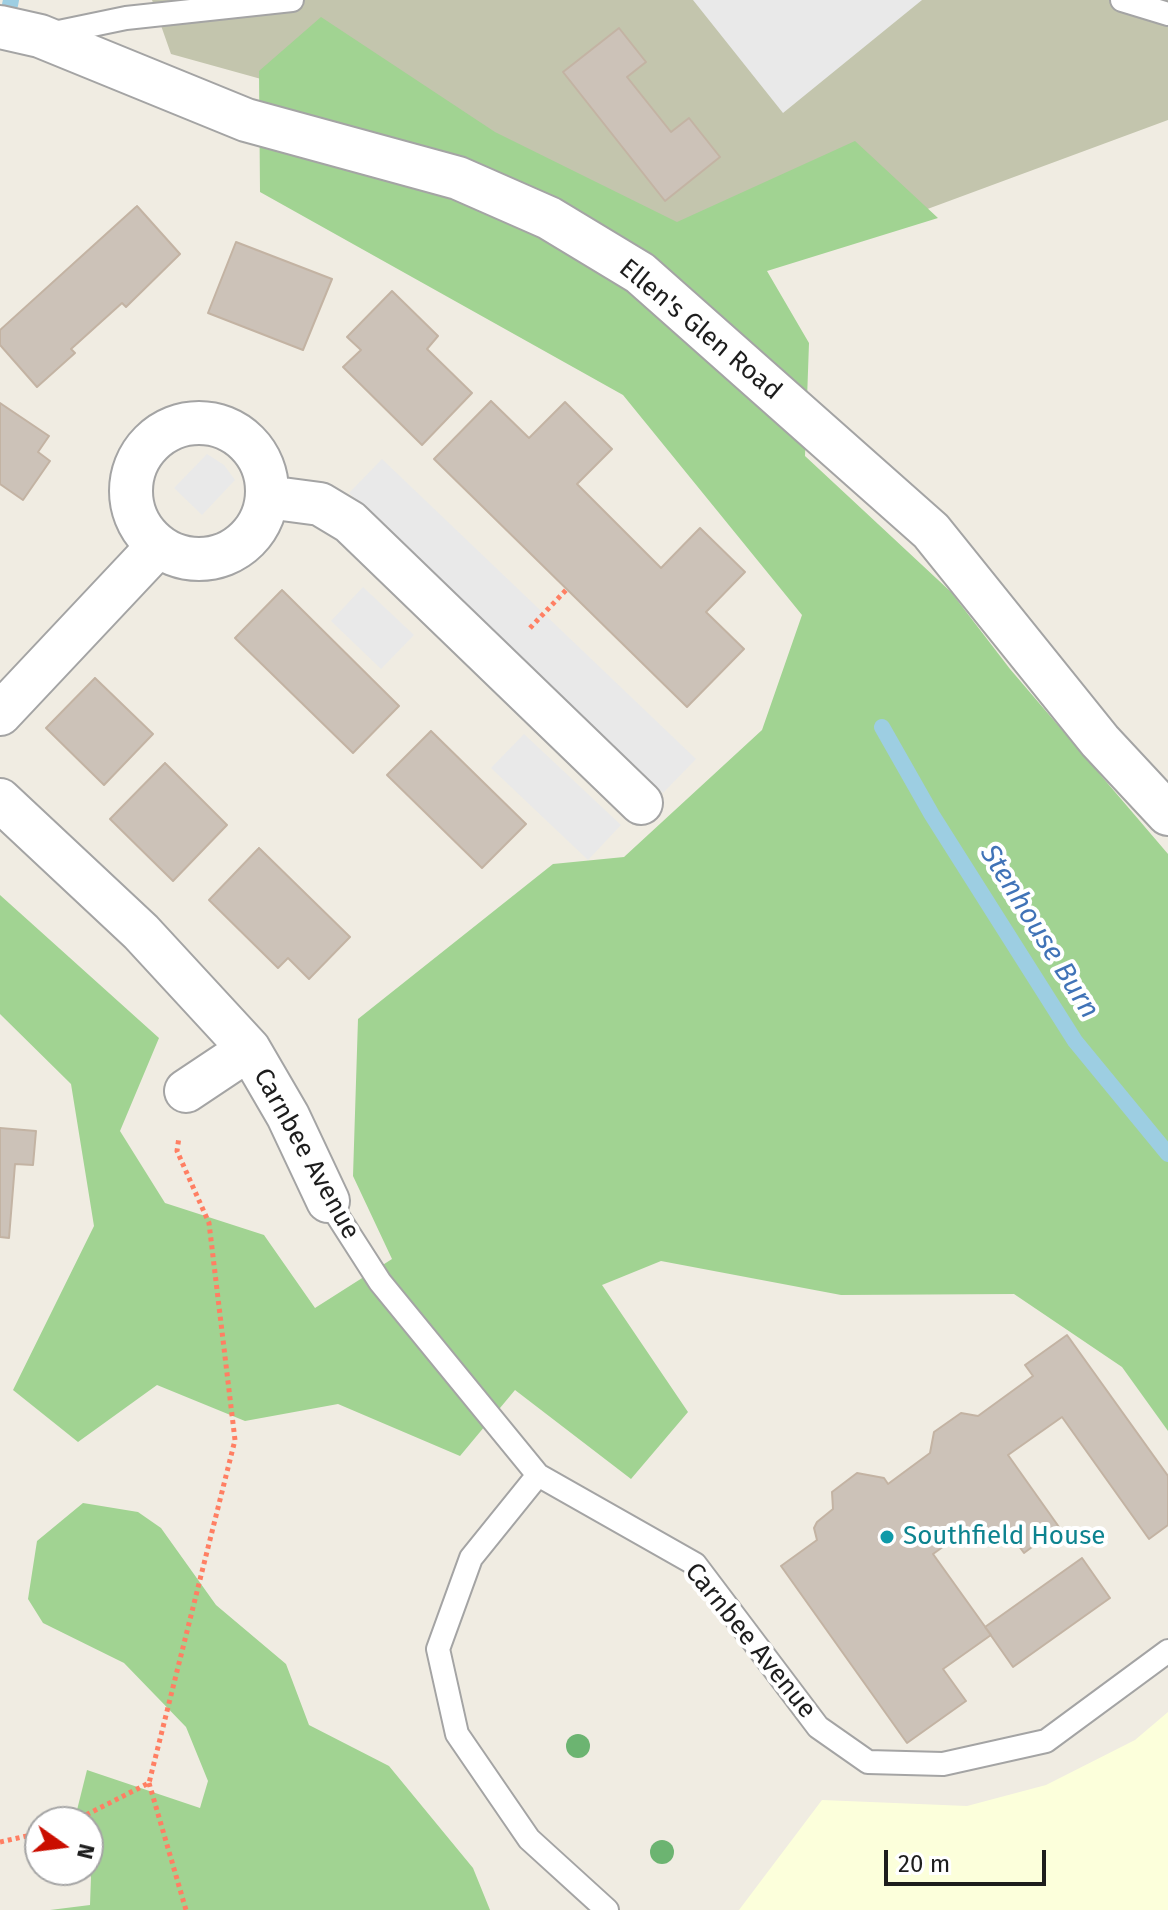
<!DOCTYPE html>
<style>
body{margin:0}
#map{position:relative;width:1168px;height:1910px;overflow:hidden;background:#f0ece2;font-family:"Fira Sans",sans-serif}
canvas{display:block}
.north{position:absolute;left:24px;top:1806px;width:80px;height:80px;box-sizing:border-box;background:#fff;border:2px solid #a5a5a5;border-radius:50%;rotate:104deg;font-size:22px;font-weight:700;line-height:32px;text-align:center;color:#1d1d1d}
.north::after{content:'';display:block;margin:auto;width:28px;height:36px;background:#ca0e00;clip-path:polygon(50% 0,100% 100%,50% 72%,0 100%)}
.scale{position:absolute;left:884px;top:1850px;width:162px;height:36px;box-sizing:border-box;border:4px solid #1d1d1d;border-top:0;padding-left:10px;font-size:24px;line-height:28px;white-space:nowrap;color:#1d1d1d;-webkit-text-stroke:6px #fff;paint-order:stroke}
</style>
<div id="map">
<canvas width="1168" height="1910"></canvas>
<div class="north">N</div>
<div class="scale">20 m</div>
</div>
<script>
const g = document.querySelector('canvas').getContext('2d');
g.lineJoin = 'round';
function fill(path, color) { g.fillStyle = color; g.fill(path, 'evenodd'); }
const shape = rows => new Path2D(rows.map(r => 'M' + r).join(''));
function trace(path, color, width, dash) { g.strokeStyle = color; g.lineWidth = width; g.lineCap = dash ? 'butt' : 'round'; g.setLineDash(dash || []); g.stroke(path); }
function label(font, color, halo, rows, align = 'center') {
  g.font = font + ' "Fira Sans",sans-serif'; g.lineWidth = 8; g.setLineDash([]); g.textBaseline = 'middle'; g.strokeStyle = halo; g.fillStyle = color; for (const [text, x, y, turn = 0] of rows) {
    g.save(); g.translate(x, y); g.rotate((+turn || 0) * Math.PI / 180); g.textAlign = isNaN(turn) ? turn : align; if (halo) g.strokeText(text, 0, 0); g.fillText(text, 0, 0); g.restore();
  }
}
fill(shape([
 [1168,1712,1168,1910,739,1910,822,1800,967,1806,1046,1785,1135,1740]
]), '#fcffdb');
fill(shape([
 [152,0,1168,0,1168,120,914,214,677,246,481,140,171,54]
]), '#c3c5ad');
fill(shape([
 [321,17,495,132,677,222,855,141,938,218,767,271,809,343,805,456,951,592,1010,669,1168,854,1168,1431,1122,1367,1014,1294,841,1295,661,1261,602,1285,688,1412,631,1479,515,1390,460,1456,338,1404,245,1421,157,1385,78,1442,13,1390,94,1226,71,1084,0,1014,0,895,159,1038,120,1131,165,1203,264,1235,315,1308,392,1259,353,1176,358,1019,553,864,624,857,762,730,802,615,623,395,260,192,259,71],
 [83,1503,138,1512,161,1528,216,1605,286,1664,309,1725,389,1766,473,1868,490,1910,50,1910,90,1905,91,1877,88,1868,88,1822,74,1822,87,1770,200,1808,208,1781,186,1727,124,1663,43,1623,28,1599,37,1541]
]), '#a1d392');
fill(shape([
 [693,0,922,0,783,113],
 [207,454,224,465,235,480,202,515,174,488],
 [382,459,696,759,663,793,349,493],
 [363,587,414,635,381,669,331,621],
 [524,734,621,825,588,860,491,768]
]), '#e9e9e9');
trace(shape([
 [10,5,11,0],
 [882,727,932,815,1075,1041,1168,1154]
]), '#9dcee2', 16);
const building = shape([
 [619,28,646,62,627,77,671,132,689,118,720,157,665,201,563,72,619,28],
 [137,206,180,254,126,307,122,303,71,349,75,353,37,387,0,345,0,330,137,206],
 [236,242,332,279,303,350,208,313,236,242],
 [392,291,438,336,427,349,472,393,422,445,343,367,361,350,347,337,392,291],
 [491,401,529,438,565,402,612,449,577,484,661,568,700,528,745,572,706,612,744,649,687,707,434,459,491,401],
 [0,403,49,436,38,452,50,461,23,500,0,484,0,403],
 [282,590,399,706,353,753,235,638,282,590],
 [95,678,153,734,104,785,46,728,95,678],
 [431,731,526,824,482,868,387,775,431,731],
 [165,763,227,825,173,881,110,819,165,763],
 [259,848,350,937,309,979,288,958,278,968,209,900,259,848],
 [0,1128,36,1131,33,1165,15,1164,9,1238,0,1237,0,1128],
 [1067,1335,1168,1476,1168,1525,1149,1539,1062,1417,1008,1455,1059,1527,1024,1553,1005,1527,984,1543,972,1526,933,1554,991,1635,943,1669,966,1701,907,1743,781,1566,817,1540,814,1528,817,1522,833,1509,832,1492,857,1473,884,1478,888,1484,930,1453,934,1432,961,1413,978,1416,1033,1376,1025,1365,1067,1335],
 [1082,1558,1110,1598,1013,1667,985,1627,1082,1558]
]);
fill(building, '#ccc2b8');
trace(building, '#c3b3a3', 2);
const lane = shape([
 [1122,0,1168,14],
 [49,34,126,18,292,0],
 [328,1201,380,1282,538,1475,695,1564,818,1727,868,1762,943,1764,1046,1741,1168,1651],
 [538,1475,471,1558,438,1649,457,1734,529,1839,607,1910]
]);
const street = shape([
 [0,27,40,36,246,120,458,178,549,218,640,273,931,531,1100,741,1168,814],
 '131 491a68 68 0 1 1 136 0a68 68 0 1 1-136 0Z',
 [267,497,320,504,350,522,641,803],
 [0,714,158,546],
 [0,800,141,932,249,1049,288,1116,328,1201],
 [186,1091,249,1049]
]);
trace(lane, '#a4a4a4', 26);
trace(street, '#a4a4a4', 46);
trace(shape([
 [530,628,567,589],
 [149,1783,186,1910],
 [72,1822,149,1783,235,1440,209,1223,177,1151,179,1137],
 [0,1842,40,1833]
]), '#ff7f63', 5, [4, 4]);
trace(lane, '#fff', 22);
trace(street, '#fff', 42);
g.fillStyle = '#6cb471';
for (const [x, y] of [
 [578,1746],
 [662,1852]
]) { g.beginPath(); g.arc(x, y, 12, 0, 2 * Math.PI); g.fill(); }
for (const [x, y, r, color] of [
 [887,1537,8,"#0f9aa8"]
]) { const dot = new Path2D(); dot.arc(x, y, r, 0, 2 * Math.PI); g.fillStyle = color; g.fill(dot); trace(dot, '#fff', 3); }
label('26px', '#1d1d1d', '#fff', [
 ["Ellen's Glen Road",700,330,40],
 ["Carnbee Avenue",306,1154,61],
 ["Carnbee Avenue",750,1641,51]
]);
label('26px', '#0d838f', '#fff', [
 ["Southfield House",903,1537]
], 'left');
label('italic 28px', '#4073b7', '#fff', [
 ["Stenhouse Burn",1039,932,58]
]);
</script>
